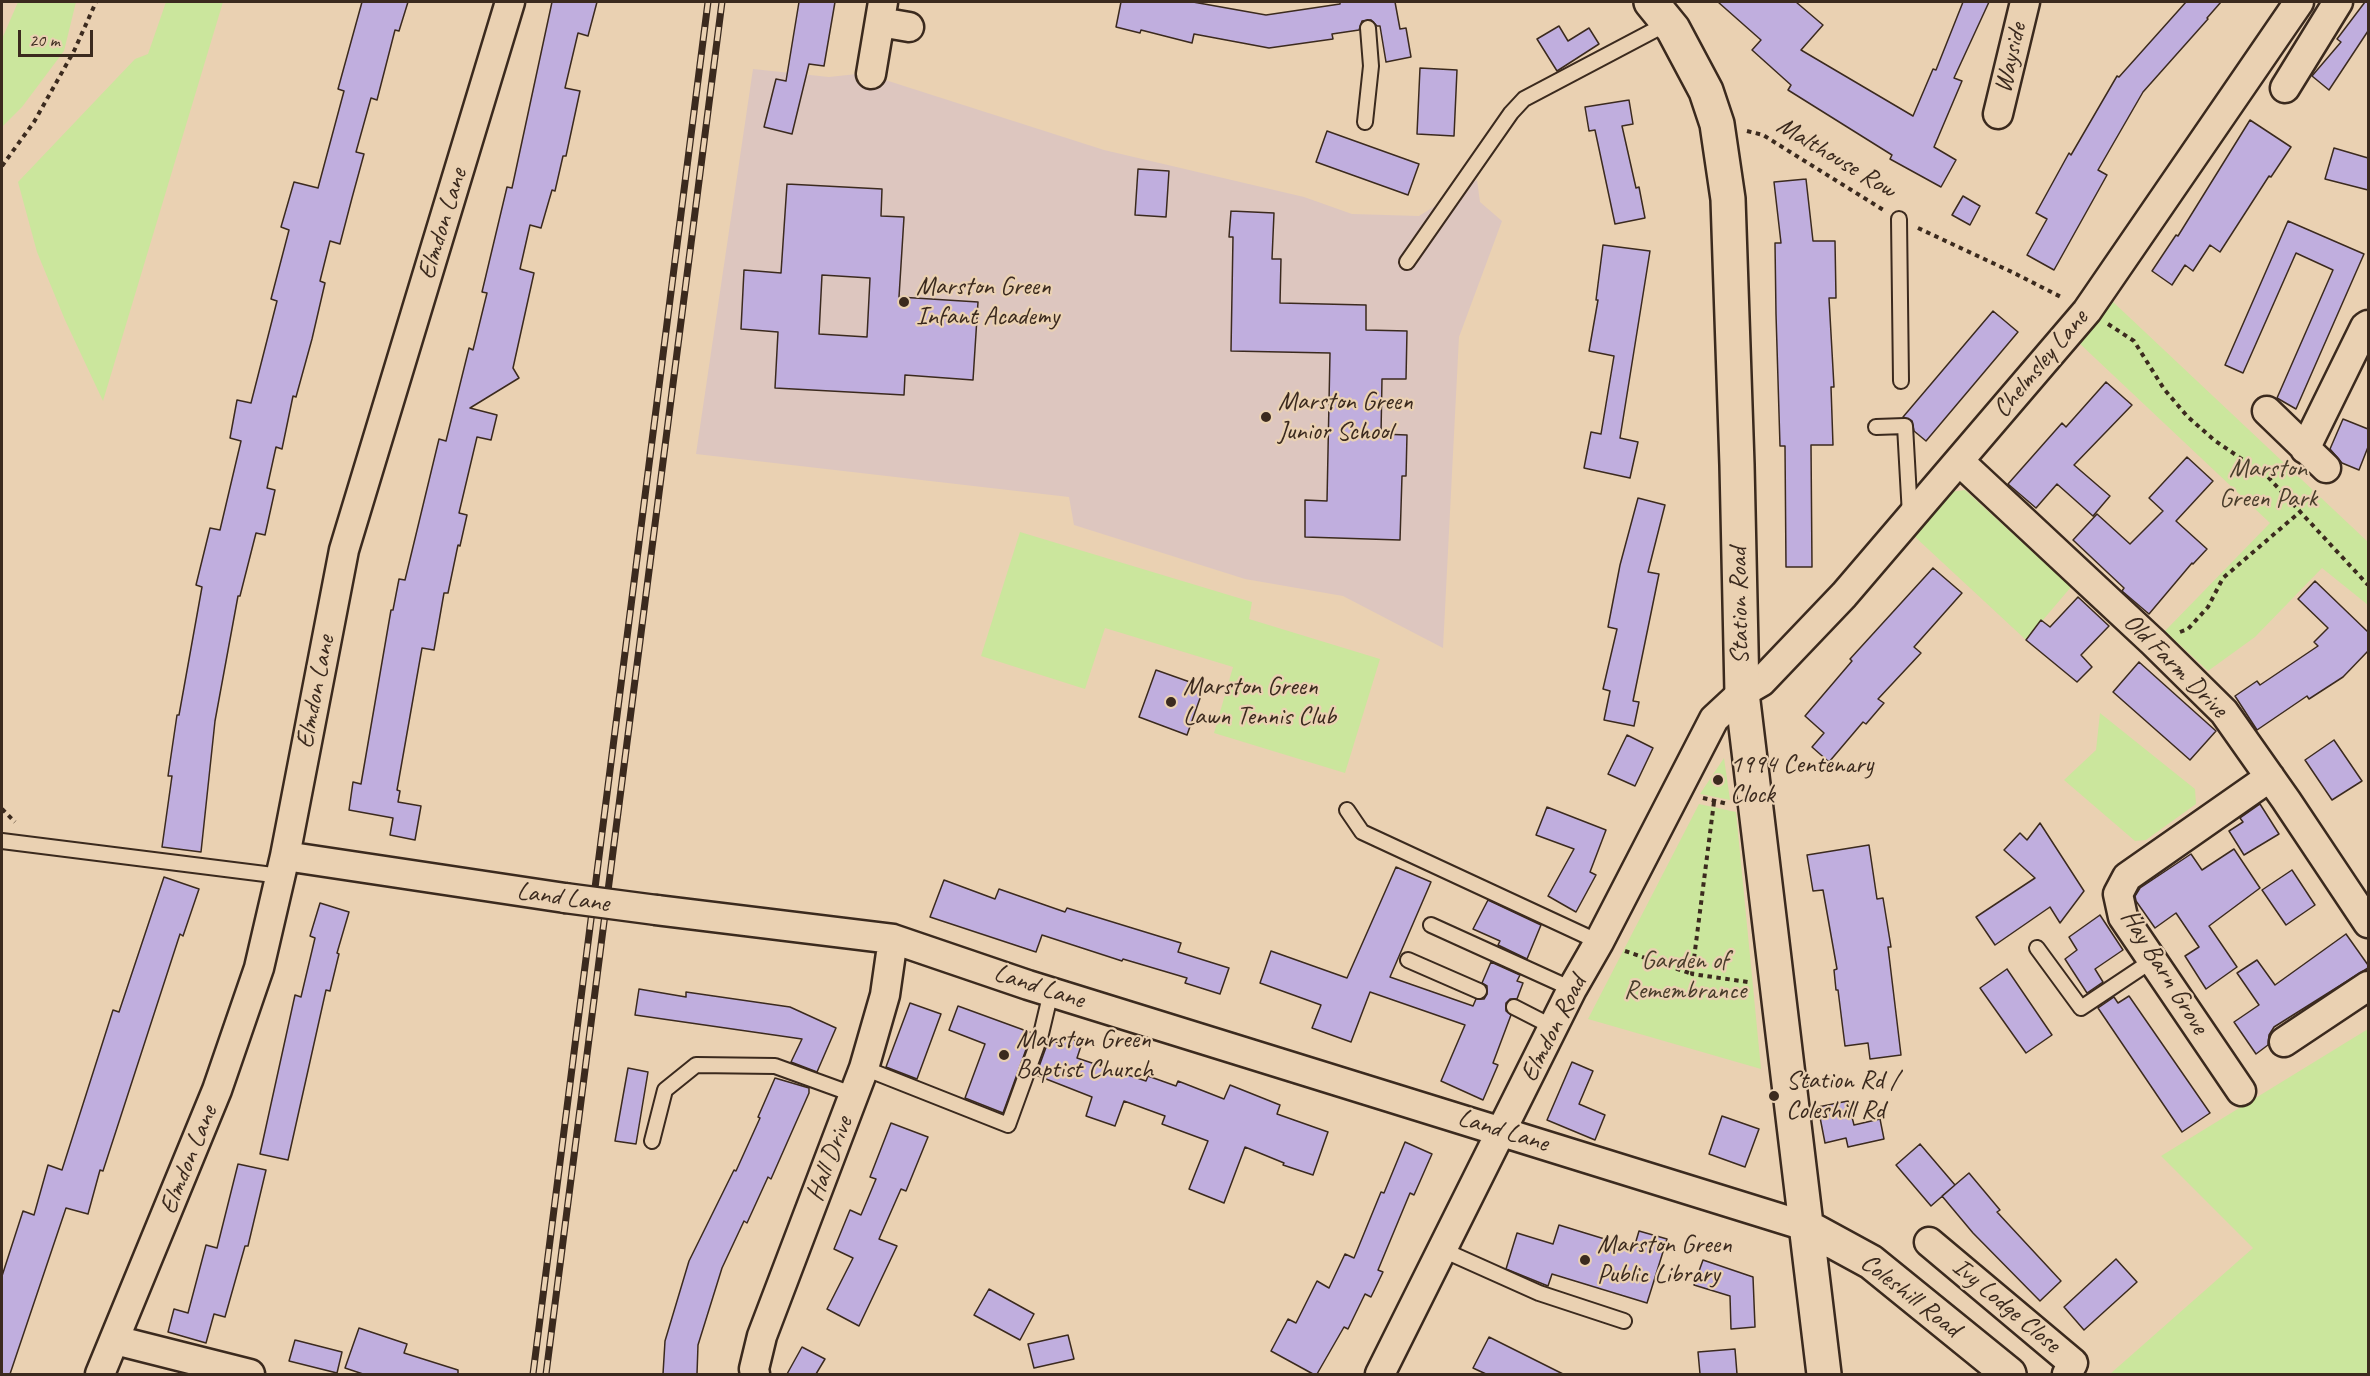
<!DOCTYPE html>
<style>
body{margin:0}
#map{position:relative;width:2370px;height:1376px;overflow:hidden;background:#ead1b2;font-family:Caveat,sans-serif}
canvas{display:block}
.frame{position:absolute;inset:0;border:3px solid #3b2a1e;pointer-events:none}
.scale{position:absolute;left:18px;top:30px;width:75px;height:27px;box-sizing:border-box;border:3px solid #3b2a1e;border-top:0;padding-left:8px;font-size:18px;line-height:21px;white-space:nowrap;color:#3b2a1e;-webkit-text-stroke:4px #ead1b2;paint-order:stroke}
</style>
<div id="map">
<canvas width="2370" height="1376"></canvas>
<div class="frame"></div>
<div class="scale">20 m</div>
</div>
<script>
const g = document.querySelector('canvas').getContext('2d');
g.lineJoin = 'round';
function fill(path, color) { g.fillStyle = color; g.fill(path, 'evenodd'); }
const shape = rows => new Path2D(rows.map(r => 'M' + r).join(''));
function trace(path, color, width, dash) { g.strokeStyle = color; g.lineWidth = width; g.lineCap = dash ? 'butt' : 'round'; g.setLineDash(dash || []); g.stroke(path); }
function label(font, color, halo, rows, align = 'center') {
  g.font = font + ' Caveat,sans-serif'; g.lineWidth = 4.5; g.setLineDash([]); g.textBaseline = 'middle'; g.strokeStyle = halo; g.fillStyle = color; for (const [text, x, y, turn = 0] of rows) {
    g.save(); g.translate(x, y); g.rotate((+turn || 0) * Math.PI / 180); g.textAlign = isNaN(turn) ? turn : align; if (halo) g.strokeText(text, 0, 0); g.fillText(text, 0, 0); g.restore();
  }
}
fill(shape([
 [753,69,829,77,857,74,879,78,1104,150,1304,197,1352,214,1419,216,1477,180,1480,202,1502,221,1459,337,1443,648,1343,596,1245,579,1074,525,1069,497,696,454]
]), '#ddc6bf');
fill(shape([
 [18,2,76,2,64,51,22,107,2,127,2,39],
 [166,2,223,2,103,401,65,320,37,252,18,182,135,59,148,54],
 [2111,300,2368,542,2368,605,2322,568,2255,637,2208,671,2165,631,2270,523,2078,342],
 [1965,490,2071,587,2026,640,1914,536,1950,492],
 [1020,532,1252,602,1249,619,1380,659,1345,773,1214,733,1233,667,1105,628,1085,689,981,656],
 [2100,713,2195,789,2196,804,2146,840,2135,841,2064,780,2096,750],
 [1724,758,1730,800,1700,794],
 [1699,804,1736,812,1761,1069,1588,1019],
 [2368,1029,2368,1374,2110,1374,2253,1248,2161,1156]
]), '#cbe69d');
const building = shape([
 [362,2,408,2,399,31,395,30,377,100,371,98,356,152,364,154,352,198,340,244,330,241,320,281,325,283,312,339,296,397,293,396,282,449,276,447,267,488,275,490,265,535,256,533,240,596,238,596,215,721,201,852,162,847,172,776,168,776,177,715,179,715,202,587,196,585,210,528,220,530,241,441,230,438,237,400,251,403,277,301,271,299,289,230,281,227,294,182,318,188,344,91,338,89,362,2],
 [552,2,597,2,588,36,578,33,565,88,580,91,566,156,563,156,555,191,552,190,541,228,530,225,520,269,534,273,513,368,519,378,470,408,497,415,491,440,477,437,459,513,467,515,460,546,458,545,448,593,444,593,434,650,422,648,397,790,400,791,398,802,421,806,415,840,390,835,393,818,349,810,353,782,361,784,391,610,393,610,399,579,405,580,439,439,446,441,469,348,473,350,487,293,482,292,507,187,512,188,552,2],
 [799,2,835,2,824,66,809,64,792,134,764,127,776,79,786,81,799,2],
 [1121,2,1193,2,1266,15,1340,4,1340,2,1395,2,1400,29,1406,28,1411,57,1386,62,1380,26,1377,26,1371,20,1362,21,1359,30,1332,34,1333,39,1269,48,1194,34,1192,43,1141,30,1140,33,1116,27,1121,2],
 [1718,2,1796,2,1823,25,1801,50,1913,116,1933,69,1936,70,1963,2,1989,2,1954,78,1962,81,1934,147,1956,160,1941,187,1890,159,1892,155,1788,90,1791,85,1752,50,1761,40,1718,2],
 [2186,2,2221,2,2207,18,2208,19,2143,92,2098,170,2107,175,2054,270,2027,255,2047,219,2036,213,2069,153,2071,155,2117,76,2119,77,2186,2],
 [2365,2,2368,2,2368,31,2329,90,2312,76,2341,42,2337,39,2365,2],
 [1559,26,1568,41,1589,28,1599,44,1557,71,1537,39,1559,26],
 [1420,68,1457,70,1454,136,1417,134,1420,68],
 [1629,100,1633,124,1622,126,1636,188,1639,187,1645,218,1615,224,1595,130,1589,131,1585,107,1629,100],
 [2250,120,2291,147,2271,177,2269,176,2220,252,2210,245,2193,271,2185,265,2172,285,2152,271,2176,235,2178,236,2250,120],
 [1327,131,1419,164,1408,195,1316,162,1327,131],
 [2334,148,2368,158,2368,190,2325,179,2334,148],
 [1138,169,1169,171,1166,217,1135,215,1138,169],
 [1806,179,1813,241,1835,241,1836,298,1829,298,1834,387,1831,387,1833,445,1811,445,1812,567,1786,567,1785,446,1780,446,1776,314,1775,243,1781,243,1774,182,1806,179],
 [787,184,882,189,881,216,904,217,899,297,978,302,973,380,905,375,904,395,775,388,778,332,741,329,744,270,781,273,787,184],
 [822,275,870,278,867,337,819,334,822,275],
 [1963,196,1980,206,1970,225,1952,215,1963,196],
 [1231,211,1274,213,1272,259,1281,259,1280,303,1366,305,1366,330,1407,331,1406,379,1382,379,1381,434,1407,435,1406,476,1402,476,1400,540,1305,537,1305,500,1327,501,1330,353,1231,351,1233,237,1229,237,1231,211],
 [2288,221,2364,254,2296,409,2277,398,2333,270,2296,253,2243,373,2225,365,2288,221],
 [1603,245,1650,251,1620,438,1638,442,1630,478,1584,468,1591,432,1601,434,1614,356,1589,351,1598,300,1596,300,1603,245],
 [1993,311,2018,332,1926,441,1914,431,1912,421,1903,417,1993,311],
 [2106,382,2132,405,2074,465,2110,496,2093,516,2057,484,2036,508,2008,484,2062,423,2066,427,2106,382],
 [2343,419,2368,429,2368,447,2359,470,2342,463,2330,449,2343,419],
 [2187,457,2213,481,2176,521,2207,549,2193,564,2192,563,2149,614,2122,591,2124,588,2073,540,2097,514,2130,544,2163,511,2149,498,2187,457],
 [1638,498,1665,505,1648,572,1659,574,1633,701,1639,702,1634,726,1604,720,1610,691,1603,689,1617,629,1608,627,1620,565,1638,498],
 [1933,568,1962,593,1914,647,1921,653,1878,699,1884,703,1866,724,1863,722,1829,762,1812,747,1824,733,1805,716,1852,661,1850,659,1933,568],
 [2315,581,2368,632,2368,651,2343,677,2309,699,2307,696,2257,730,2235,696,2257,681,2260,685,2318,646,2314,642,2328,628,2298,599,2315,581],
 [2078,597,2109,626,2081,655,2092,667,2077,682,2026,640,2041,620,2050,627,2078,597],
 [2139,662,2216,731,2190,760,2113,692,2139,662],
 [1156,670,1204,687,1187,735,1139,717,1156,670],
 [1627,735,1653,748,1635,786,1608,774,1627,735],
 [2334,740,2362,781,2332,800,2305,760,2334,740],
 [2260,804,2279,834,2244,855,2229,831,2243,822,2240,818,2260,804],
 [1547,807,1606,830,1590,872,1596,875,1576,912,1548,896,1574,849,1536,835,1547,807],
 [2040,823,2084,891,2060,923,2050,907,1995,945,1976,917,2035,878,2004,850,2020,833,2027,840,2040,823],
 [1869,845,1877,899,1883,898,1891,947,1888,947,1901,1055,1870,1059,1868,1043,1845,1046,1838,990,1836,990,1834,970,1837,969,1823,890,1813,891,1807,855,1869,845],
 [2234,849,2260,888,2209,926,2237,967,2206,989,2185,956,2199,947,2176,913,2155,928,2136,901,2135,896,2140,888,2191,854,2202,870,2234,849],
 [1396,867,1431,882,1390,977,1473,1006,1476,999,1484,999,1487,994,1487,986,1482,983,1491,962,1520,975,1517,981,1523,983,1517,999,1510,999,1506,1003,1506,1011,1511,1015,1493,1063,1498,1065,1483,1100,1441,1081,1465,1025,1370,992,1351,1042,1312,1028,1321,1005,1260,983,1271,951,1347,978,1396,867],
 [2292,870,2315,905,2286,925,2262,890,2292,870],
 [164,877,199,889,183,936,180,934,103,1171,100,1170,88,1214,66,1208,10,1374,2,1374,2,1276,23,1211,34,1215,48,1165,62,1170,113,1010,119,1012,164,877],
 [944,880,995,899,999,889,1065,912,1067,908,1181,943,1178,952,1229,968,1220,994,1185,983,1187,978,1123,959,1122,961,1042,935,1036,952,930,917,944,880],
 [1488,900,1541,925,1527,959,1498,945,1500,941,1473,929,1488,900],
 [320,903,349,912,337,953,339,954,330,991,326,990,288,1160,260,1154,295,995,301,997,315,938,310,936,320,903],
 [2100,915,2123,950,2095,969,2103,982,2087,993,2065,959,2077,950,2069,937,2100,915],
 [2346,934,2368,965,2368,968,2274,1027,2269,1035,2268,1045,2256,1054,2234,1022,2259,1005,2237,973,2257,960,2275,985,2346,934],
 [2007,969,2052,1035,2026,1053,1980,988,2007,969],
 [639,989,686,997,686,992,790,1007,836,1028,817,1072,791,1062,802,1039,635,1015,639,989],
 [2129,996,2210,1113,2182,1132,2098,1008,2114,997,2118,1003,2129,996],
 [910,1003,941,1014,917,1079,886,1067,910,1003],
 [958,1006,1032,1033,1003,1113,965,1098,985,1044,949,1030,958,1006],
 [1063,1036,1082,1043,1077,1058,1146,1081,1148,1076,1176,1086,1178,1081,1224,1099,1230,1085,1280,1105,1277,1114,1328,1132,1313,1175,1283,1165,1284,1163,1245,1147,1224,1203,1189,1189,1208,1141,1162,1124,1165,1116,1124,1101,1115,1126,1086,1116,1092,1097,1036,1075,1049,1039,1061,1044,1063,1036],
 [1572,1062,1593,1071,1579,1104,1605,1115,1595,1140,1547,1120,1572,1062],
 [628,1068,648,1072,636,1144,615,1141,628,1068],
 [775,1078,809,1088,809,1093,771,1179,768,1177,747,1223,744,1221,722,1268,698,1345,697,1374,663,1374,665,1341,689,1261,734,1170,736,1171,760,1118,758,1117,775,1078],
 [1848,1101,1854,1125,1880,1119,1884,1139,1848,1147,1846,1138,1825,1143,1818,1107,1848,1101],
 [1722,1116,1759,1129,1745,1167,1709,1154,1722,1116],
 [891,1123,928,1137,906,1191,901,1189,879,1239,897,1246,859,1326,827,1309,853,1258,834,1249,850,1210,861,1215,876,1179,870,1177,891,1123],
 [1405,1142,1432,1154,1414,1195,1410,1193,1378,1270,1383,1272,1371,1297,1365,1294,1348,1329,1344,1327,1317,1374,1313,1374,1271,1351,1288,1319,1296,1323,1317,1281,1329,1288,1345,1254,1354,1258,1381,1192,1384,1193,1405,1142],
 [1920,1144,1955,1185,1931,1206,1896,1165,1920,1144],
 [238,1164,266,1170,248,1246,245,1246,225,1317,214,1314,206,1343,168,1332,174,1309,188,1313,206,1245,217,1248,238,1164],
 [1969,1173,2000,1210,1997,1212,2061,1281,2040,1301,1973,1233,1942,1196,1969,1173],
 [1559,1225,1634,1248,1639,1231,1667,1239,1647,1303,1552,1274,1548,1286,1506,1269,1517,1233,1553,1244,1559,1225],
 [2116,1259,2137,1282,2084,1330,2064,1307,2116,1259],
 [1703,1260,1753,1277,1755,1327,1731,1329,1730,1296,1694,1285,1703,1260],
 [989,1289,1034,1314,1020,1340,974,1315,989,1289],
 [359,1328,407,1344,404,1353,458,1370,458,1374,363,1374,345,1368,359,1328],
 [1068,1335,1074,1359,1034,1368,1028,1344,1068,1335],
 [1489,1337,1563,1374,1486,1374,1473,1368,1489,1337],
 [295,1340,342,1352,337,1373,289,1361,295,1340],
 [802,1347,825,1359,816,1374,787,1374,802,1347],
 [1735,1349,1737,1374,1700,1374,1698,1352,1735,1349]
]);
fill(building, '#c0aede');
trace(building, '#3b2a1e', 1.5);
const lane = shape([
 [1365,122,1371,66,1368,28],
 [1899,219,1901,381],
 [1407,262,1511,113,1524,99,1668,23],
 [1876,427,1905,426,1910,515],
 [1347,810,1362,832,1599,942],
 [2,841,281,876],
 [1431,925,1572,989],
 [2037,948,2081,1008,2153,960],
 [1408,960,1479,991],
 [1514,1007,1553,1027],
 [864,1068,1008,1125,1041,1034,1051,992],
 [652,1141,665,1090,696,1065,775,1066,855,1095],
 [1443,1250,1539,1293,1624,1321]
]);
const street = shape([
 [880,22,909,27],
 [871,74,883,2],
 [2285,88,2338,2],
 [1998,114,2025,2],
 [2267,411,2326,468],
 [2305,449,2365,327,2368,325],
 [1959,461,2154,643,2224,712,2286,800,2368,923],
 [285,856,565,898],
 [656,910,893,939,1028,985,1805,1226],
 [2284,1042,2368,986],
 [2241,1091,2123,917,2118,894,2127,877,2270,777],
 [1929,1242,2073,1363,2067,1374],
 [115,1340,250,1374],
 [100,1374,217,1090,259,968,285,856,344,550,510,2],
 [755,1374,754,1369,762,1336,864,1068,885,995,893,939],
 [1380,1374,1572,989,1599,942,1714,719,1742,693,1761,682,1844,595,2087,311,2299,2]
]);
const secondary = shape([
 [1651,2,1673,29,1706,91,1717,124,1728,199,1737,465,1742,693,1824,1374],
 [1805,1226,1871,1262,2009,1374]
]);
trace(lane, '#3b2a1e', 18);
trace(street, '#3b2a1e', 33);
trace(secondary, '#3b2a1e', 38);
trace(shape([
 [1747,131,1763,135,1885,211],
 [2,166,34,122,74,51,96,2],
 [1918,228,2014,273,2063,298],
 [2108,324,2134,341,2164,389,2187,416,2214,440,2268,477,2368,585],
 [2180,632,2188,629,2208,607,2223,578,2301,511],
 [1703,798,1728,804],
 [1714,802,1692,974,1748,982],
 [2,809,15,822],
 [1625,951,1692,974]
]), '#3b2a1e', 4, [4.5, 4.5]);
trace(lane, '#ead1b2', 14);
trace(street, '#ead1b2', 28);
trace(secondary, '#ead1b2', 33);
const rail = shape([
 [533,1374,708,2],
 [546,1374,722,2]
]);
trace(rail, '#3b2a1e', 7);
trace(rail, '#ead1b2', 4.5, [14]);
const streetBridge = shape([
 [565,898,656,910]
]);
trace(streetBridge, '#3b2a1e', 33, []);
trace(streetBridge, '#ead1b2', 28);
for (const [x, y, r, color] of [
 [904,302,6,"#3b2a1e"],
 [1266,417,6,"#3b2a1e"],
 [1171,702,6,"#3b2a1e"],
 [1718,780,6,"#3b2a1e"],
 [1004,1055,6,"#3b2a1e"],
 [1774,1096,6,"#3b2a1e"],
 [1585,1260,6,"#3b2a1e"]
]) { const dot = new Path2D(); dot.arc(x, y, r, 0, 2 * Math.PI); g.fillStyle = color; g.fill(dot); trace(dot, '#ead1b2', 2); }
label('26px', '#3b2a1e', '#ead1b2', [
 ["Wayside",2011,58,-77],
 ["Malthouse Row",1836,158,31],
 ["Elmdon Lane",443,224,-73],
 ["Chelmsley Lane",2041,364,-50],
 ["Station Road",1740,606,-91],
 ["Old Farm Drive",2175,666,45],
 ["Elmdon Lane",316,692,-79],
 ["Land Lane",563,898,8],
 ["Hay Barn Grove",2164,972,58],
 ["Land Lane",1039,987,18],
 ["Elmdon Road",1554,1029,-63],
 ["Land Lane",1503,1131,17],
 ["Hall Drive",830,1159,-69],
 ["Elmdon Lane",189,1160,-68],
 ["Coleshill Road",1910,1296,38],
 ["Ivy Lodge Close",2006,1306,40]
]);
label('26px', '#3b2a1e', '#ead1b2', [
 ["Marston Green",916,287],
 ["Infant Academy",916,317],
 ["Marston Green",1278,402],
 ["Junior School",1278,432],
 ["Marston Green",1183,687],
 ["Lawn Tennis Club",1183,717],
 ["1994 Centenary",1730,765],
 ["Clock",1730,795],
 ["Marston Green",1016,1040],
 ["Baptist Church",1016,1070],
 ["Station Rd /",1786,1081],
 ["Coleshill Rd",1786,1111],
 ["Marston Green",1597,1245],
 ["Public Library",1597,1275]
], 'left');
label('26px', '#493d2b', '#ead1b2', [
 ["Marston",2268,469],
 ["Green Park",2268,499],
 ["Garden of",1685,961],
 ["Remembrance",1685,991]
]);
</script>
